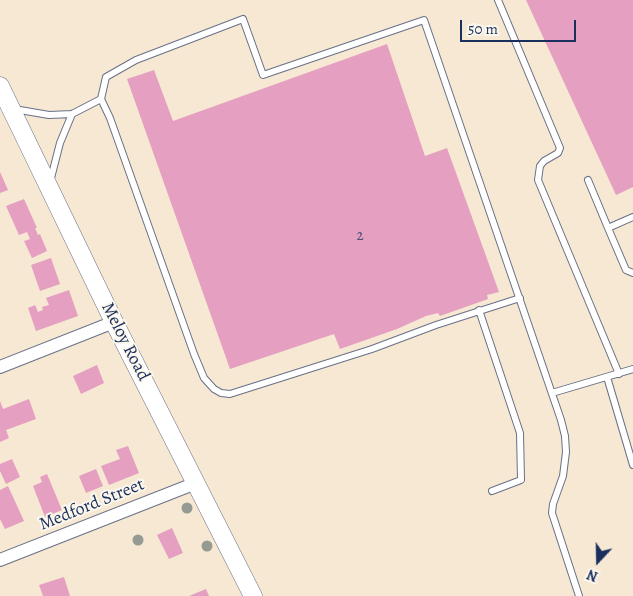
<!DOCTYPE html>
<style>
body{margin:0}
#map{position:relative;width:633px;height:596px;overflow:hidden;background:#f6e8d2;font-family:Alegreya,serif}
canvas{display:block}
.north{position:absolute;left:573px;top:536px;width:50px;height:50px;-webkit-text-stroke:4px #fbf7ec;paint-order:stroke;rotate:201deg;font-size:14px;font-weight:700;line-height:20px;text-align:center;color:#1b2f5e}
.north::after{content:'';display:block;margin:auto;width:18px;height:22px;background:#1b2f5e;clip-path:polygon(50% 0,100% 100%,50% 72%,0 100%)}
.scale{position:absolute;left:460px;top:20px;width:116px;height:22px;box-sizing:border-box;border:2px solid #1b2f5e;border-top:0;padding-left:6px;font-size:15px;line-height:18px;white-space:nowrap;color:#1b2f5e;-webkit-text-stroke:4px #fbf7ec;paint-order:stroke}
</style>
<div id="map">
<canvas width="633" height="596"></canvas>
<div class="north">N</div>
<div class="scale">50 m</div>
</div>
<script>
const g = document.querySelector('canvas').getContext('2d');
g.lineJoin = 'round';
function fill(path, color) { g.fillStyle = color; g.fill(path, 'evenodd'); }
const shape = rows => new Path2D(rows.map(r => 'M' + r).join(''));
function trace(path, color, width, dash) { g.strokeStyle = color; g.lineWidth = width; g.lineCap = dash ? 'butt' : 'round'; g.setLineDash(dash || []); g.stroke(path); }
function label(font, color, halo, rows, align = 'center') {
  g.font = font + ' Alegreya,serif'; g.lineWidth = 4; g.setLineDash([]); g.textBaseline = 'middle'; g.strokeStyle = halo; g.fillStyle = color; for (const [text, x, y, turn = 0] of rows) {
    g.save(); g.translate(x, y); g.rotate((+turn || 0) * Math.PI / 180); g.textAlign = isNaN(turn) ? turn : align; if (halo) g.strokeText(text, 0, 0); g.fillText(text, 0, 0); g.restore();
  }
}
fill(shape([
 [526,0,633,0,633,187,616,195],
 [387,44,425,156,447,148,499,292,487,295,488,299,440,316,438,313,426,316,397,329,340,349,334,334,230,369,127,79,154,70,173,121],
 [0,172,8,190,0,193],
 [24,199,37,228,35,228,38,235,40,234,47,251,32,258,24,241,30,239,27,232,19,235,6,206],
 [51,258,60,284,40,291,31,265],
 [69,290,78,316,36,331,28,308,35,305,38,312,43,310,42,307,49,305,46,298],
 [97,365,104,383,81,394,73,376],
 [29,399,36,419,6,430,9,438,0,442,0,401,3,409],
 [128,446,139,473,109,485,101,466,120,459,116,450],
 [12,459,20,477,6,484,0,471,0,464],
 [96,469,103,486,86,493,79,476],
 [47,474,62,510,45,517,33,486,42,482,40,477],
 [8,486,24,521,5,529,0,519,0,490],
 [172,528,183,553,169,559,157,535],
 [64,577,70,596,43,596,39,585],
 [206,589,209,596,189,596]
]), '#e59fc1');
const lane = shape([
 [498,0,560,148,558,153,544,161,540,166,538,180,619,374],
 [101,99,110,118,194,354,204,378,214,389,221,393,230,394,372,349,436,325,520,298],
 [14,109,49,115,72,114,101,99,106,77,136,60,243,19,263,75,424,20,561,420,565,436,566,452,563,476,553,504,552,513,579,596],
 [588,180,608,228],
 [50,182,60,143,72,114],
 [633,217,608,228,626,270,633,273],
 [479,310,520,433,521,480,492,491],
 [607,377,633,465],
 [552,393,633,369]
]);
const street = shape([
 [0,367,114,322],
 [0,560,196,483]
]);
const secondary = shape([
 [0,86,114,322,253,596]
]);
trace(lane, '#687087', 8);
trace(street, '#687087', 14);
trace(secondary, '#687087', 19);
trace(lane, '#fff', 6);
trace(street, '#fff', 12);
trace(secondary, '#fff', 18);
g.fillStyle = '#959a93';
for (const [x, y] of [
 [187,508],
 [138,540],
 [207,546]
]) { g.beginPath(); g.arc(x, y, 5.5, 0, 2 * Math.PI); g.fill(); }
label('15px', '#4e4b77', null, [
 ["2",360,236]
]);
label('18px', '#1b2f5e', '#fbf7ec', [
 ["Meloy Road",125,342,63],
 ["Medford Street",92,505,-22]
]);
</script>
